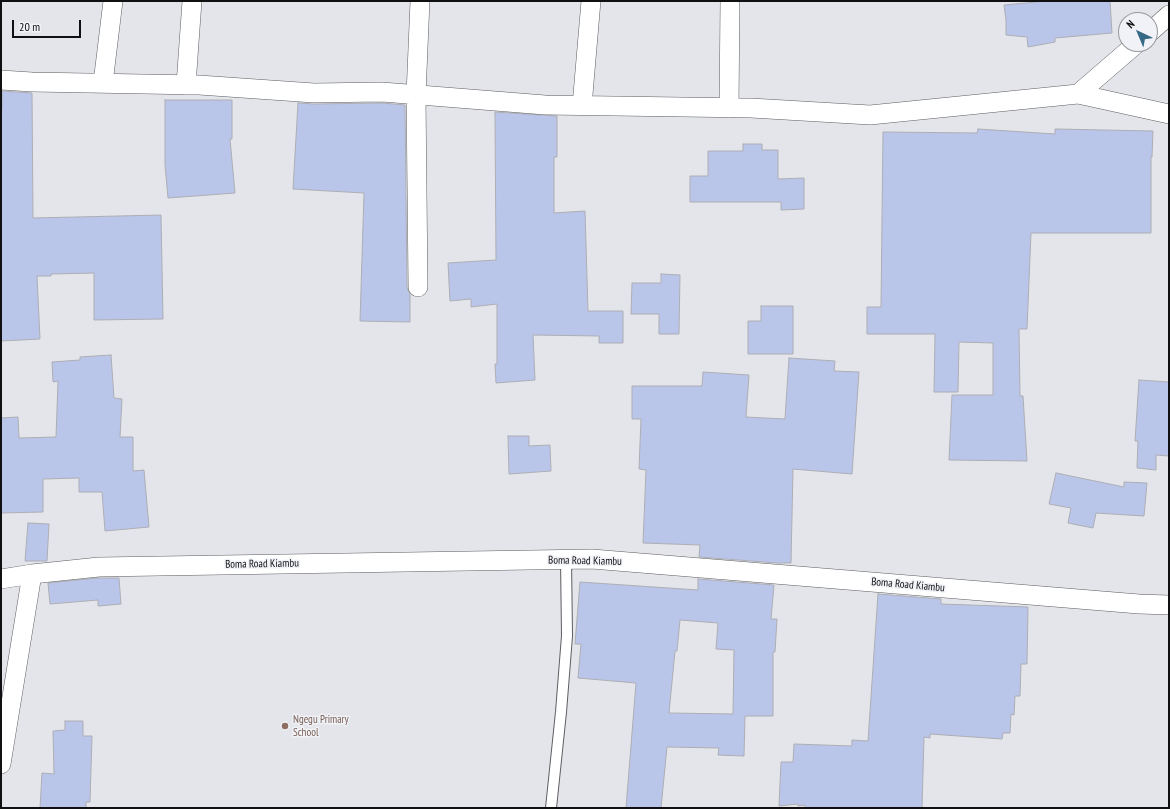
<!DOCTYPE html>
<style>
body{margin:0}
#map{position:relative;width:1170px;height:809px;overflow:hidden;background:#e3e5ea;font-family:"PT Sans Narrow",sans-serif}
canvas{display:block}
.frame{position:absolute;inset:0;border:2px solid #101012;pointer-events:none}
.north{position:absolute;left:1118px;top:12px;width:40px;height:40px;box-sizing:border-box;background:#f0f2f7;border:1px solid #96989b;border-radius:50%;rotate:316deg;font-size:11px;font-weight:700;line-height:16px;text-align:center;color:#101012}
.north::after{content:'';display:block;margin:auto;width:14px;height:18px;background:#356986;clip-path:polygon(50% 0,100% 100%,50% 72%,0 100%)}
.scale{position:absolute;left:12px;top:20px;width:69px;height:18px;box-sizing:border-box;border:2px solid #101012;border-top:0;padding-left:5px;font-size:12px;line-height:14px;white-space:nowrap;color:#101012;-webkit-text-stroke:3px #f0f2f7;paint-order:stroke}
</style>
<div id="map">
<canvas width="1170" height="809"></canvas>
<div class="frame"></div>
<div class="north">N</div>
<div class="scale">20 m</div>
</div>
<script>
const g = document.querySelector('canvas').getContext('2d');
g.lineJoin = 'round';
function fill(path, color) { g.fillStyle = color; g.fill(path, 'evenodd'); }
const shape = rows => new Path2D(rows.map(r => 'M' + r).join(''));
function trace(path, color, width, dash) { g.strokeStyle = color; g.lineWidth = width; g.lineCap = dash ? 'butt' : 'round'; g.setLineDash(dash || []); g.stroke(path); }
function label(font, color, halo, rows, align = 'center') {
  g.font = font + ' "PT Sans Narrow",sans-serif'; g.lineWidth = 3; g.setLineDash([]); g.textBaseline = 'middle'; g.strokeStyle = halo; g.fillStyle = color; for (const [text, x, y, turn = 0] of rows) {
    g.save(); g.translate(x, y); g.rotate((+turn || 0) * Math.PI / 180); g.textAlign = isNaN(turn) ? turn : align; if (halo) g.strokeText(text, 0, 0); g.fillText(text, 0, 0); g.restore();
  }
}
const building = shape([
 [1047,1,1110,1,1112,33,1055,38,1055,42,1028,47,1027,37,1006,35,1006,20,1004,5,1047,1],
 [2,91,32,93,33,218,161,215,163,319,94,320,94,273,51,274,51,276,37,276,40,339,1,341,1,110,2,110,2,91],
 [165,100,232,100,232,139,230,139,235,193,168,198,165,165,165,100],
 [298,103,314,104,382,103,405,105,407,287,410,295,410,322,360,321,364,193,293,189,298,103],
 [495,112,557,116,557,157,554,157,554,213,585,211,588,311,623,311,623,343,599,343,599,336,533,335,535,380,496,383,495,364,497,364,497,304,471,307,471,299,450,301,448,263,496,260,495,112],
 [978,129,1055,134,1055,129,1153,131,1152,157,1151,157,1151,233,1031,233,1027,329,1019,329,1020,396,1023,396,1027,461,949,460,952,395,993,395,993,343,959,342,958,392,934,392,935,334,867,334,867,307,881,307,883,132,977,133,978,129],
 [743,144,762,144,762,150,778,150,778,179,804,178,804,209,781,210,781,202,690,202,690,176,708,176,708,151,743,151,743,144],
 [661,274,680,275,679,334,659,334,659,314,631,314,632,283,661,283,661,274],
 [761,306,793,306,793,354,748,354,748,321,761,321,761,306],
 [111,355,114,398,122,399,120,437,133,437,133,471,144,470,149,527,105,531,102,492,79,492,79,478,43,479,43,512,1,513,1,418,18,417,19,438,56,437,58,381,53,382,52,362,80,360,80,357,111,355],
 [789,358,835,361,834,371,859,372,852,474,793,469,791,563,777,563,699,557,700,545,643,543,646,470,639,469,641,419,632,419,632,386,702,386,703,372,749,375,746,417,785,419,789,358],
 [1139,380,1169,382,1169,456,1156,455,1156,470,1137,468,1138,441,1135,441,1139,380],
 [508,436,529,436,529,446,550,445,551,471,509,474,508,436],
 [1056,473,1124,487,1124,482,1147,483,1144,516,1096,513,1093,528,1068,523,1071,508,1049,504,1056,473],
 [28,523,49,524,47,561,25,561,28,523],
 [97,578,119,578,121,604,98,606,98,600,50,604,48,583,97,578],
 [698,579,774,585,771,619,777,619,775,652,773,652,773,716,745,716,744,756,718,755,719,748,667,747,661,808,626,808,636,683,578,678,581,644,575,644,580,582,698,590,698,579],
 [680,620,718,623,716,649,734,650,733,714,669,713,675,651,677,651,680,620],
 [878,594,941,599,941,604,1028,607,1027,664,1021,664,1020,696,1015,696,1014,715,1011,714,1010,733,1003,733,1002,739,930,734,930,738,924,737,922,808,805,808,805,805,798,806,798,804,779,806,781,762,793,762,794,744,852,746,852,740,868,741,878,594],
 [65,721,83,721,83,736,92,736,90,802,86,802,86,808,40,808,42,773,54,774,53,731,65,730,65,721]
]);
fill(building, '#bac5ea');
trace(building, '#adaeb4', 1);
const lane = shape([
 [551,808,561,712,567,636,566,559]
]);
const street = shape([
 [1150,32,1169,15],
 [1,80,32,82,199,85,314,93,382,92,545,105,751,108,870,115,1078,94,1169,114],
 [103,83,113,1],
 [186,85,192,1],
 [1078,94,1136,44],
 [582,106,591,1],
 [729,108,730,1],
 [418,287,416,95,420,1],
 [1,579,32,574,99,567,592,559,1139,604,1169,605],
 [1,764,32,574]
]);
trace(lane, '#5c5e62', 12);
trace(street, '#5c5e62', 20);
trace(lane, '#fff', 10);
trace(street, '#fff', 19);
for (const [x, y, r, color] of [
 [285,726,4,"#8d6e63"]
]) { const dot = new Path2D(); dot.arc(x, y, r, 0, 2 * Math.PI); g.fillStyle = color; g.fill(dot); trace(dot, '#f0f2f7', 1.5); }
label('11px', '#101012', '#f0f2f7', [
 ["Boma Road Kiambu",585,561,1],
 ["Boma Road Kiambu",262,564,-1],
 ["Boma Road Kiambu",908,585,5]
]);
label('11px', '#785e54', '#f0f2f7', [
 ["Ngegu Primary",293,720],
 ["School",293,733]
], 'left');
</script>
